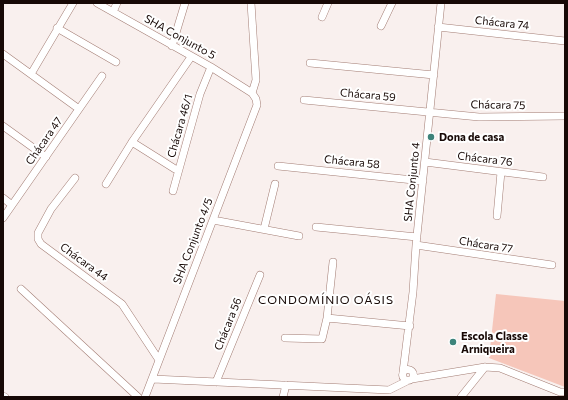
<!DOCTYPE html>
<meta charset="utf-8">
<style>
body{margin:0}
#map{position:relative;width:568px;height:400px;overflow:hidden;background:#f9f0ee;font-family:Commissioner,sans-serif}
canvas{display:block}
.frame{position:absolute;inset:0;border:4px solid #170906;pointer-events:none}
</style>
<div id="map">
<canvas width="568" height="400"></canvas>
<div class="frame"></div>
</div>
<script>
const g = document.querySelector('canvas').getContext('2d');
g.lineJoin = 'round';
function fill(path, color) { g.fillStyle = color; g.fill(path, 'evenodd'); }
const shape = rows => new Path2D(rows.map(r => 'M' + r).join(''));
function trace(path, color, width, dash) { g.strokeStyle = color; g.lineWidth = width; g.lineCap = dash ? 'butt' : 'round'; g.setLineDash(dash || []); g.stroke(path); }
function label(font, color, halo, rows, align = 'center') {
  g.font = font + ' Commissioner,sans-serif'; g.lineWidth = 4; g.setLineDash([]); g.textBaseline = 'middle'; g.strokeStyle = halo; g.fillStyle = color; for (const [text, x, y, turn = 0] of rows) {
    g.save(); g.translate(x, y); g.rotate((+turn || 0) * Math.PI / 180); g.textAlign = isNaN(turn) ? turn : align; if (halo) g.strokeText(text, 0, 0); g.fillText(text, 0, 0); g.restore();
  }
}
fill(shape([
 [496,294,565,301,565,387,489,358]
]), '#f6c6ba');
const minor = shape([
 [97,3,211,67,252,93,256,99,257,105,145,397],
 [251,3,256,80,252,93],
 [113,12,117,3],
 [322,17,328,3],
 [381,26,392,3],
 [438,27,565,41],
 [57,28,116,62],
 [172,46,185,3],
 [3,54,79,109],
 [310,63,434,75],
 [31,74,73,3],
 [304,100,479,117,565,116],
 [3,126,46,157],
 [132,142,175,169],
 [425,162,543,177],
 [278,166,423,181],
 [75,178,51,209,38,233,38,239,41,244,122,304,159,360],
 [106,184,132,142,191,57],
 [173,191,200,94,211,67],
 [3,198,12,205],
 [497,216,501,172],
 [3,218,102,76],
 [213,220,299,236],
 [316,227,417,237],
 [264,229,275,184],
 [416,245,552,265],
 [333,262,327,318,410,326],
 [21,289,138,397],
 [285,338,322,339,327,318],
 '402.5 375a5.5 5.5 0 1 1 11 0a5.5 5.5 0 1 1-11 0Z',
 [403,372,413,292,416,245,441,3],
 [153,379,389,390,407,381],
 [412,379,485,367,500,368,560,392,565,392],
 [216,382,260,275],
 [3,396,5,397],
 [283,397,286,385],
 [461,397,485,367]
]);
trace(minor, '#a37d74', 8);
trace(minor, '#fff', 7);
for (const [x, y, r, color] of [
 [431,137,4,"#3d837a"],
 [453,342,4,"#3d837a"]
]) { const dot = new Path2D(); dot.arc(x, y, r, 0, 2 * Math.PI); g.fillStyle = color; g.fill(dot); trace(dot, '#fff', 1.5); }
label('11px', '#170906', '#fff', [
 ["Chácara 74",502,23,6],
 ["SHA Conjunto 5",180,37,29],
 ["Chácara 59",368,95,5],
 ["Chácara 75",498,105,1],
 ["Chácara 46/1",180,126,-74],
 ["Chácara 47",44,141,-55],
 ["Chácara 76",485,159,7],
 ["Chácara 58",352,162,6],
 ["SHA Conjunto 4",412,182,-84],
 ["SHA Conjunto 4/5",193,241,-69],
 ["Chácara 77",486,245,9],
 ["Chácara 44",84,262,36],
 ["Chácara 56",228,324,-68]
]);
label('bold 11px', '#170906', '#fff', [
 ["Dona de casa",439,137],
 ["Escola Classe",461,336],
 ["Arniqueira",461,349]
], 'left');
g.letterSpacing = '1px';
label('12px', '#170906', '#fff', [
 ["CONDOMÍNIO OÁSIS",326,300]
]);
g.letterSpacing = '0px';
</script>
